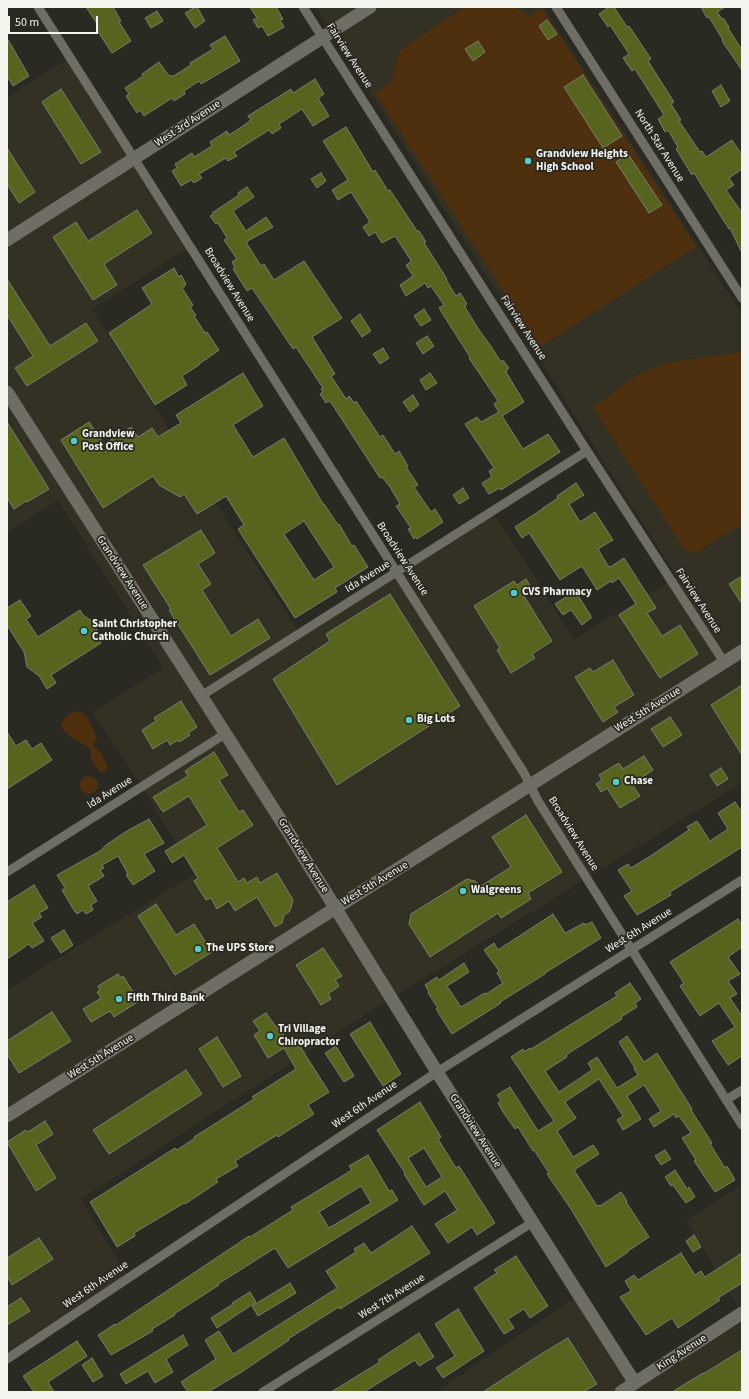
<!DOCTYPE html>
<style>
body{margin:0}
#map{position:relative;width:749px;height:1399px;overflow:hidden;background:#2a2922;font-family:"Source Sans 3",sans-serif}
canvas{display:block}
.frame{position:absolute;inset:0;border:8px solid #f4f4ef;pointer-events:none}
.scale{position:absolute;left:8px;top:16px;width:90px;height:18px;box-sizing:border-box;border:2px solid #f4f4ef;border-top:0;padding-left:5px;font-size:12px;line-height:14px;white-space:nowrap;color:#f4f4ef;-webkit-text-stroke:3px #2a2922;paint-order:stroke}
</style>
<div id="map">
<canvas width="749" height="1399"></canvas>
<div class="frame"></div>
<div class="scale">50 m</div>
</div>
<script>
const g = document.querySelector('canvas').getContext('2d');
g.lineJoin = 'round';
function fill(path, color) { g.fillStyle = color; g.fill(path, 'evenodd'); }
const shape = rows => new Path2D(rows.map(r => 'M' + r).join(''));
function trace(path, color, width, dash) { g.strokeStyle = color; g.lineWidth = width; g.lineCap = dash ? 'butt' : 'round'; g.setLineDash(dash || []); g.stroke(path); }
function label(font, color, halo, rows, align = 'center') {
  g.font = font + ' "Source Sans 3",sans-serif'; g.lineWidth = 3.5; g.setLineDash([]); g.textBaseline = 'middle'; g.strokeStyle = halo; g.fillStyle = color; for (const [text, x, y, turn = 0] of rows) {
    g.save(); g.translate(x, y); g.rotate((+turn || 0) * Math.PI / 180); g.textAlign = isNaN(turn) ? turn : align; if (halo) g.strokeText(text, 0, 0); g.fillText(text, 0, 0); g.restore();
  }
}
fill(shape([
 [316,7,543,7,742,314,742,783,390,999,81,1199,130,1281,7,1358,7,990,194,874,137,779,93,712,163,668,58,500,9,532,7,529,7,97,71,57,192,248,178,254,92,309,300,634,494,513,574,639,677,577],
 [742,1185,742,1314,686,1220],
 [577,1296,635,1384,742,1315,742,1392,436,1392]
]), '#333123');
fill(shape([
 [464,7,516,7,528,17,542,8,696,247,540,347,375,93,391,83,400,51,431,29],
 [742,352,742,524,695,553,685,550,593,407,641,373,671,362],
 [76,711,81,712,87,717,94,730,97,739,93,745,101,753,106,764,108,768,105,772,100,772,94,765,91,758,90,749,87,746,75,740,65,732,61,726,63,721,69,714],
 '80 785a9 9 0 1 1 18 0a9 9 0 1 1-18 0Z'
]), '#4e300e');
const building = shape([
 [86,7,113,7,121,21,119,22,131,41,112,53,97,30,100,28,86,7],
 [195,7,197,7,205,21,195,28,185,13,195,7],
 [250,7,276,7,283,19,280,20,284,27,268,36,262,26,258,28,253,20,257,18,250,7],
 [609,7,614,7,627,27,629,26,651,59,648,61,674,102,671,104,681,120,679,121,700,152,702,151,706,157,732,140,742,155,742,169,729,178,734,185,726,190,742,213,742,253,730,228,729,229,722,218,694,173,692,175,676,149,678,147,668,130,665,132,658,119,664,115,635,69,632,71,623,58,629,54,610,25,608,27,599,14,609,7],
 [701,7,725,7,717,12,722,19,723,18,729,27,728,28,742,50,742,70,722,41,723,40,709,17,707,18,701,7],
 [157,11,163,21,151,28,145,18,157,11],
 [547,20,557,34,548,40,539,26,547,20],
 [225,36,240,61,201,84,199,81,184,91,185,94,174,101,172,98,144,116,140,110,137,113,126,96,129,94,125,88,143,76,142,74,159,62,169,76,171,75,172,77,191,65,190,63,213,49,210,45,225,36],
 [7,38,29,76,13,86,7,76,7,38],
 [478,41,485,52,473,61,465,49,478,41],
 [583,75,622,136,603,148,564,87,583,75],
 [315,79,324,94,318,98,329,116,313,126,302,109,279,124,281,128,272,134,269,130,234,152,237,156,228,161,226,158,199,174,202,178,194,183,191,180,181,186,172,171,177,168,175,164,192,153,194,157,212,146,210,142,227,131,229,135,243,126,251,120,248,116,291,89,293,93,315,79],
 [721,85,730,101,721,107,712,91,721,85],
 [61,89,101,152,81,164,42,102,61,89],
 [346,127,373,172,375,170,388,191,390,190,417,231,419,231,426,242,424,243,447,279,446,280,456,296,460,293,467,304,465,306,466,309,479,330,490,345,501,362,503,360,509,368,506,370,507,372,506,372,524,402,502,416,523,449,548,434,560,452,501,490,500,488,489,494,482,483,492,477,489,471,494,468,465,424,477,417,481,422,499,412,494,404,498,401,469,358,470,357,439,308,444,305,431,286,428,288,425,283,406,296,400,285,413,276,406,265,411,262,410,259,395,236,382,243,375,232,369,236,363,227,370,222,351,192,338,200,332,190,348,180,323,141,346,127],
 [7,148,35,192,19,203,7,184,7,148],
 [628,154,662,205,649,213,616,162,628,154],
 [321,173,326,181,317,188,311,179,321,173],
 [247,187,254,197,233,211,246,231,266,217,273,227,246,242,261,266,264,264,274,280,304,261,342,318,312,337,335,374,331,376,346,399,349,396,354,403,356,401,380,437,383,435,395,454,399,451,408,466,406,467,418,485,414,487,431,512,435,509,443,522,417,539,416,537,414,539,408,529,411,528,396,506,400,504,390,487,382,477,380,478,332,404,329,401,326,403,320,394,323,392,321,389,323,388,296,347,293,349,252,288,247,291,233,269,235,268,232,262,237,259,224,240,227,238,218,223,216,224,210,216,213,215,212,213,239,195,238,193,247,187],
 [137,210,152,233,104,264,117,285,93,300,53,237,76,222,88,241,137,210],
 [174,268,179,277,181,275,186,284,185,285,185,286,182,288,193,305,190,307,196,315,194,316,205,333,207,332,219,350,199,364,199,365,182,376,187,385,155,405,109,333,152,304,142,288,174,268],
 [7,279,50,346,86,323,98,341,27,386,15,368,33,356,7,315,7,279],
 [424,309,431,320,421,326,414,316,424,309],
 [360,314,371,331,362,337,351,321,360,314],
 [427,336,434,346,423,354,416,343,427,336],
 [383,348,389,358,380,364,373,354,383,348],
 [243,373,263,406,233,425,253,457,284,438,323,504,324,504,338,525,339,524,352,546,354,545,368,567,335,588,337,592,295,618,238,529,244,525,226,496,197,514,184,494,180,497,159,485,153,476,103,508,61,440,89,422,104,444,131,427,138,437,152,428,158,437,181,423,176,415,243,373],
 [304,521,334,567,314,580,284,534,304,521],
 [430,373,437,383,426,390,420,380,430,373],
 [413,395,419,405,410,412,403,402,413,395],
 [7,422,49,489,27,502,26,501,14,509,7,498,7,422],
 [576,483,584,495,569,504,580,522,595,512,613,540,598,549,608,566,610,567,624,558,656,608,647,613,662,636,680,625,698,654,660,678,619,615,636,604,619,578,612,583,611,581,597,590,582,566,560,580,529,533,522,538,515,527,544,508,543,508,558,498,557,496,576,483],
 [463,488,469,498,459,504,453,495,463,488],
 [201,530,215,553,198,564,211,584,202,590,231,636,258,619,270,638,210,675,169,610,171,609,143,565,201,530],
 [742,576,742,604,729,584,742,576],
 [526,579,531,588,522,593,552,641,532,654,535,658,511,673,497,650,500,648,474,606,514,581,517,585,526,579],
 [575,591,591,616,591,618,582,625,571,610,563,615,555,604,575,591],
 [390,594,460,706,337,785,273,679,330,641,326,634,390,594],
 [20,600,31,616,26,619,38,637,80,610,83,615,96,624,98,638,101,643,51,675,56,683,47,689,39,676,27,667,24,652,7,625,7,608,20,600],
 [613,660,634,695,614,707,618,712,603,722,575,677,590,668,593,672,613,660],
 [742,685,742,755,711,705,742,685],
 [181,701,197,727,188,733,190,735,179,742,178,740,170,745,167,740,153,749,142,730,156,721,154,718,181,701],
 [670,717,682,735,663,747,651,729,670,717],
 [7,732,16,746,26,740,32,749,41,743,52,760,7,789,7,732],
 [214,752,228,775,219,780,239,812,243,810,253,825,217,848,238,882,244,878,247,883,257,877,260,883,277,873,293,900,291,908,289,912,284,915,282,923,275,927,257,897,235,911,229,901,217,909,211,898,206,900,194,881,198,878,184,855,172,863,165,851,207,825,189,796,163,812,153,797,188,776,185,771,214,752],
 [644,756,653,770,632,784,640,796,620,808,607,788,601,792,596,784,602,780,599,775,619,763,623,769,644,756],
 [721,768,728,779,717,786,710,775,721,768],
 [735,802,742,812,742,847,670,892,671,895,637,915,624,896,632,891,618,870,628,864,631,868,652,855,689,830,687,827,697,821,710,841,728,829,718,813,735,802],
 [526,815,562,872,528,893,531,899,501,918,498,913,430,957,409,924,411,914,467,879,475,881,481,886,511,867,492,837,526,815],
 [149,819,164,843,144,854,155,871,133,885,126,875,128,874,118,856,102,865,104,868,100,870,104,876,88,886,97,901,91,905,93,910,86,914,83,910,77,914,76,912,75,912,62,890,65,888,57,875,100,851,106,845,127,831,149,819],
 [34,885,48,908,39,913,42,917,32,923,44,941,32,948,29,944,7,959,7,902,34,885],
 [156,904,176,935,194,924,212,952,175,975,138,916,156,904],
 [553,914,565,933,584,923,585,925,592,922,601,938,545,973,545,974,500,1002,501,1003,452,1034,436,1009,438,1008,428,993,429,992,425,985,437,977,439,980,464,963,469,972,447,986,461,1007,485,993,486,994,503,983,497,973,499,971,484,950,494,943,498,950,553,914],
 [738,919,742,925,742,947,728,957,740,974,728,981,737,994,730,998,742,1016,742,1056,728,1065,712,1041,735,1027,719,1003,700,1016,680,986,684,983,670,962,738,919],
 [64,930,73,945,61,953,51,938,64,930],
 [323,948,342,976,335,980,339,986,328,994,331,999,321,1005,296,965,323,948],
 [118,974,121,978,123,976,139,1001,114,1017,110,1011,91,1022,83,1009,101,998,97,992,100,990,98,986,118,974],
 [630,983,641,999,635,1003,637,1007,621,1017,622,1019,566,1055,567,1057,545,1071,559,1092,592,1070,588,1063,597,1057,617,1088,638,1075,634,1069,635,1068,619,1042,627,1036,644,1062,657,1053,692,1109,691,1110,712,1143,710,1144,725,1168,727,1166,735,1180,715,1192,694,1161,696,1160,682,1138,691,1133,679,1116,676,1118,674,1114,654,1127,649,1119,661,1111,644,1085,627,1096,641,1119,623,1130,617,1120,623,1116,599,1079,565,1102,576,1118,557,1131,573,1157,593,1145,599,1154,574,1170,597,1206,599,1205,600,1206,621,1192,627,1201,626,1202,649,1237,628,1251,628,1252,606,1267,571,1209,547,1174,549,1173,534,1150,533,1151,518,1127,515,1129,503,1112,498,1103,501,1101,497,1095,510,1087,538,1131,554,1121,511,1057,523,1049,524,1052,530,1048,531,1049,617,996,615,993,630,983],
 [52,1012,71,1041,19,1073,7,1054,7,1041,52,1012],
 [266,1013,276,1027,278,1026,287,1041,294,1037,329,1092,308,1105,314,1114,278,1137,277,1135,235,1161,238,1166,216,1179,218,1182,185,1204,184,1203,134,1233,135,1236,117,1247,90,1202,175,1148,177,1150,195,1138,194,1137,254,1099,252,1097,296,1069,284,1048,268,1058,254,1035,260,1031,253,1021,266,1013],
 [370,1022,401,1074,383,1086,350,1034,370,1022],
 [217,1037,241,1076,223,1087,199,1049,217,1037],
 [336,1046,354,1076,344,1082,325,1053,336,1046],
 [186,1070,202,1094,109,1154,93,1130,186,1070],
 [420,1102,441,1137,438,1139,456,1168,459,1166,495,1223,477,1235,472,1227,448,1243,435,1224,457,1210,445,1191,424,1205,404,1174,405,1173,377,1130,420,1102],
 [424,1148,442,1177,426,1187,408,1158,424,1148],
 [45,1121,53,1134,36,1145,56,1178,36,1191,7,1142,26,1130,28,1132,45,1121],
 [665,1150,671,1159,661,1165,655,1156,665,1150],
 [368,1155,389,1191,392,1190,398,1200,288,1268,275,1248,218,1284,219,1285,174,1314,175,1315,152,1329,153,1331,111,1355,98,1335,115,1324,116,1325,249,1236,250,1237,293,1210,291,1207,352,1170,349,1166,368,1155],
 [361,1186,371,1203,329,1228,319,1212,361,1186],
 [675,1170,687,1189,689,1187,695,1197,686,1203,673,1185,671,1186,665,1177,675,1170],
 [412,1226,430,1253,340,1309,339,1307,315,1322,288,1339,289,1340,240,1373,208,1392,188,1392,181,1382,216,1359,205,1340,219,1331,233,1354,337,1288,326,1271,356,1252,354,1249,364,1243,371,1253,412,1226],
 [694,1235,701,1247,693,1252,686,1241,694,1235],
 [39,1238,53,1259,12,1285,7,1276,7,1258,39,1238],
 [681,1253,695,1275,701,1271,705,1277,742,1253,742,1283,718,1298,720,1300,678,1328,672,1318,646,1335,620,1297,631,1291,625,1281,634,1275,638,1280,681,1253],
 [516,1256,548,1306,530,1318,524,1309,508,1319,514,1328,504,1334,474,1288,497,1273,494,1270,516,1256],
 [290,1283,296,1293,258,1316,252,1306,290,1283],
 [250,1292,256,1302,217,1328,211,1318,233,1304,232,1303,250,1292],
 [21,1298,30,1311,7,1325,7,1307,21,1298],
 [458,1309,484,1351,443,1378,436,1368,455,1356,435,1324,458,1309],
 [419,1333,434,1357,419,1366,415,1360,364,1392,331,1392,380,1362,378,1360,419,1333],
 [183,1335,188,1345,166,1359,173,1372,155,1383,148,1371,126,1384,120,1374,183,1335],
 [568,1338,597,1384,583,1392,483,1392,541,1354,568,1338],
 [77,1341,87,1356,48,1382,54,1392,34,1392,23,1376,77,1341],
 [742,1350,742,1392,672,1392,703,1373,703,1374,742,1350],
 [92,1358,103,1376,93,1382,82,1365,92,1358]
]);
fill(building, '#56641e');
trace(building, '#7a7c74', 1);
trace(shape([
 [38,7,524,773,538,801,742,1125],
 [303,7,587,451,724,662],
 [556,7,742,298],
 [201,696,587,451],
 [7,872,225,734],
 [726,1100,742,1090],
 [7,1359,437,1072,742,880],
 [263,1392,533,1222]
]), '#6f6e65', 9);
trace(shape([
 [7,240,370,7],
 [7,392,287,830,437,1072,635,1383],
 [7,1116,742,651],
 [621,1392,742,1313]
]), '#6f6e65', 13);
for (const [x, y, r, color] of [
 [528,161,4,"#53cdc9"],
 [74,441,4,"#53cdc9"],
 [514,593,4,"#53cdc9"],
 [84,631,4,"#53cdc9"],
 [409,720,4,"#53cdc9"],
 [616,782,4,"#53cdc9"],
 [463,891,4,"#53cdc9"],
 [198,949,4,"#53cdc9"],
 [119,999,4,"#53cdc9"],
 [270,1036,4,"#53cdc9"]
]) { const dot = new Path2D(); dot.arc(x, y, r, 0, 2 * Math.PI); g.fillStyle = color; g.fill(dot); trace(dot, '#2a2922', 1.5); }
label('11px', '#f4f4ef', '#2a2922', [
 ["Fairview Avenue",349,56,57],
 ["West 3rd Avenue",188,124,-33],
 ["North Star Avenue",659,146,58],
 ["Broadview Avenue",229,285,58],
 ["Fairview Avenue",523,328,57],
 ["Broadview Avenue",402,559,57],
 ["Grandview Avenue",122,573,57],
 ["Ida Avenue",368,577,-32],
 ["Fairview Avenue",698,601,57],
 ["West 5th Avenue",648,710,-32],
 ["Ida Avenue",110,793,-32],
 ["Broadview Avenue",573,834,58],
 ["Grandview Avenue",303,856,58],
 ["West 5th Avenue",375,884,-31],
 ["West 6th Avenue",639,931,-32],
 ["West 5th Avenue",101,1057,-32],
 ["West 6th Avenue",365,1105,-34],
 ["Grandview Avenue",475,1131,57],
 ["West 6th Avenue",96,1285,-34],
 ["West 7th Avenue",392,1297,-32],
 ["King Avenue",682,1353,-33]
]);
label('bold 11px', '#f4f4ef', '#2a2922', [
 ["Grandview Heights",536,155],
 ["High School",536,168],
 ["Grandview",82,435],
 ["Post Office",82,448],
 ["CVS Pharmacy",522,593],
 ["Saint Christopher",92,625],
 ["Catholic Church",92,638],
 ["Big Lots",417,720],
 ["Chase",624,782],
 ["Walgreens",471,891],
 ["The UPS Store",206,949],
 ["Fifth Third Bank",127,999],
 ["Tri Village",278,1030],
 ["Chiropractor",278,1043]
], 'left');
</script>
